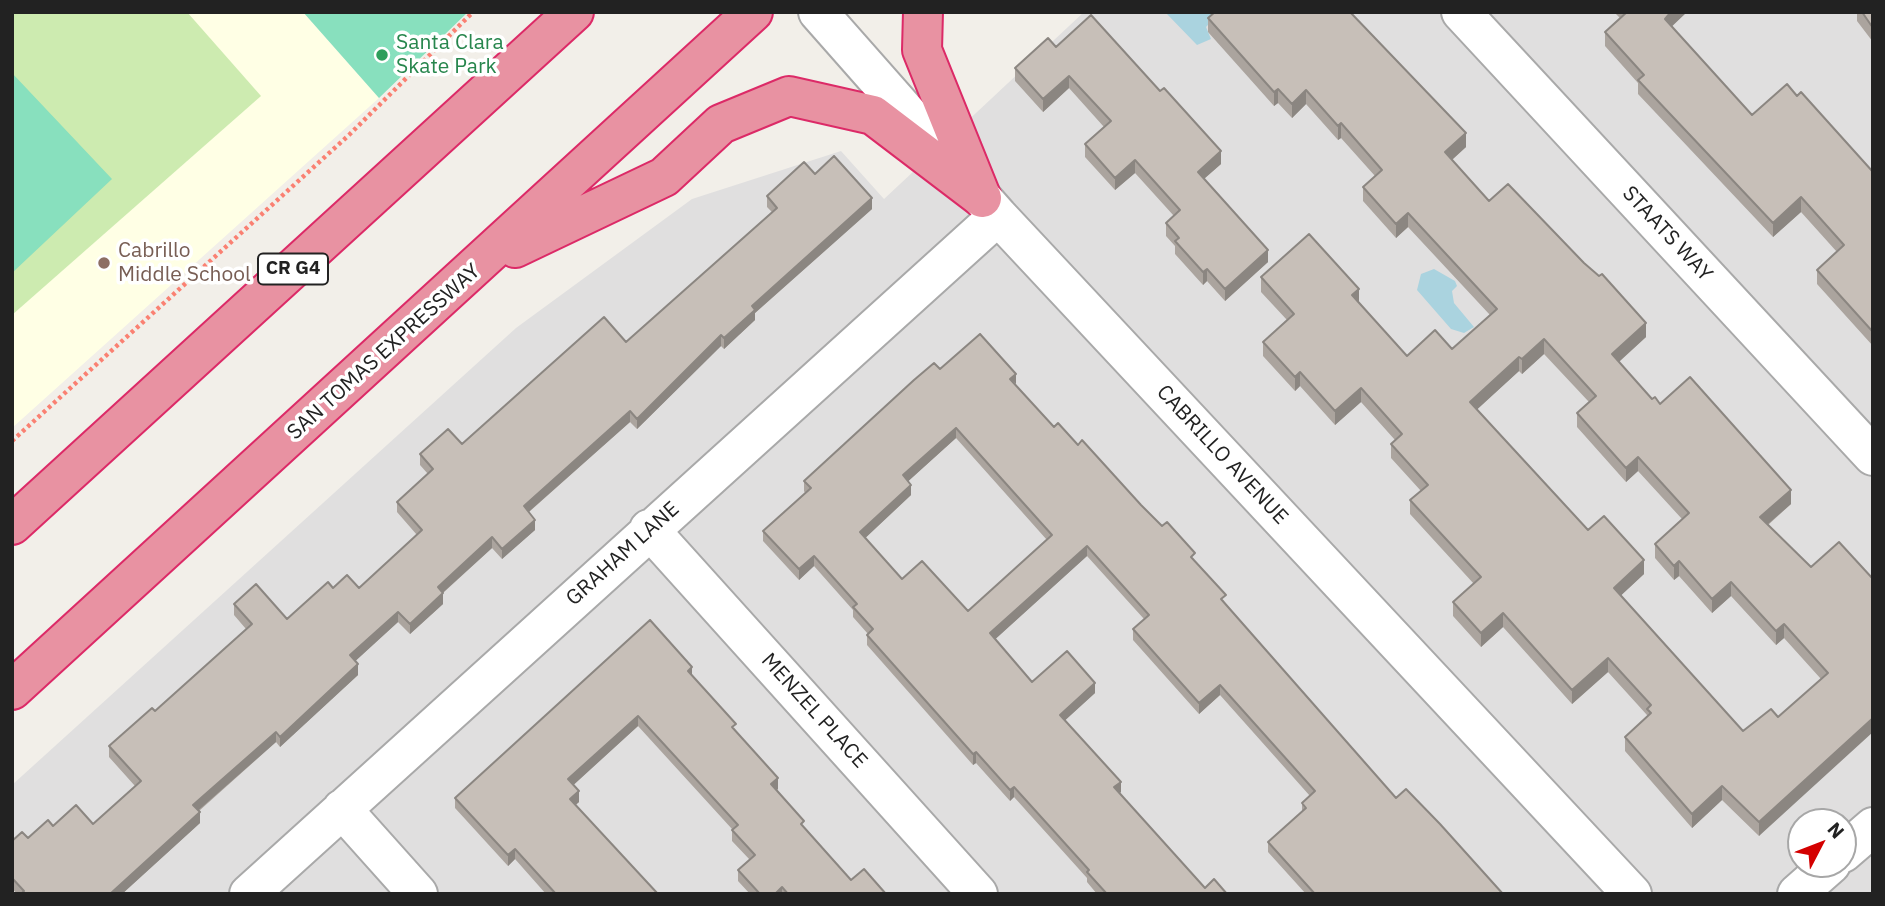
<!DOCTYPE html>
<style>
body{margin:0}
#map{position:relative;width:1885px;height:906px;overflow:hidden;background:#f2efe9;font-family:"IBM Plex Sans",sans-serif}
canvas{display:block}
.frame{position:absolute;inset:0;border:14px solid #222;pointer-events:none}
.north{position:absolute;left:1787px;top:808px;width:70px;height:70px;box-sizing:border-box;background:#fff;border:2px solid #a7a7a7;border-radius:50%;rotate:48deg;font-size:19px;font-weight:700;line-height:28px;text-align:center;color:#222}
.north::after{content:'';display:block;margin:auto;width:24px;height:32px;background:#d40000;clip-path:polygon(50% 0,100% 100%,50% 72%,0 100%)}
</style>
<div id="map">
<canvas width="1885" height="906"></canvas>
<div class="frame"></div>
<div class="north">N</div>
</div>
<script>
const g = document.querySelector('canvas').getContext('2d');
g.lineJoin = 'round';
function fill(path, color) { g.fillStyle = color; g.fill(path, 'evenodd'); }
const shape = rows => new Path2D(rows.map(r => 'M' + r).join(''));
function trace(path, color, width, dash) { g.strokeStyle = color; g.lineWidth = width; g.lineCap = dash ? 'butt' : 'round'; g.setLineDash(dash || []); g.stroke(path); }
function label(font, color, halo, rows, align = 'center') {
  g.font = font + ' "IBM Plex Sans",sans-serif'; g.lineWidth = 7; g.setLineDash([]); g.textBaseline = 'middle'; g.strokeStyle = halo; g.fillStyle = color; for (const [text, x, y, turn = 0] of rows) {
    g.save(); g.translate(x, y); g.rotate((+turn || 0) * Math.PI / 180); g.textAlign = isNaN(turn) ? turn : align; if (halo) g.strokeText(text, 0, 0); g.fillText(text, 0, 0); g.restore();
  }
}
fill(shape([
 [1084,12,1873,12,1873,894,12,894,12,785,516,328,692,199,841,151,884,199],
 [1801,822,1843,822,1843,864,1801,864]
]), '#e0dfdf');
fill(shape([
 [12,12,303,12,379,98,12,428]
]), '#ffffe5');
fill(shape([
 [12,12,187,12,261,96,12,315]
]), '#cdebb0');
fill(shape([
 [303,12,468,12,379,98],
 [12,73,112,179,12,273]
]), '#88e0be');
fill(shape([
 [1165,12,1220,12,1206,27,1211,39,1197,45],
 [1434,269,1455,281,1457,286,1452,291,1454,303,1474,327,1464,333,1451,329,1417,290,1421,274]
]), '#aad3df');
const minor = shape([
 [818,12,998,216,1632,894],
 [1461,12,1873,456],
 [649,529,978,894],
 [342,809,418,894],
 [1843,853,1873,827],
 [249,894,998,216],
 [1797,894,1831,864]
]);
const highway = shape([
 [923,12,922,50,981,196],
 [515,248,664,177,721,124,789,96,873,115,982,198],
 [12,525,574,12],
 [12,690,753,12]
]);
trace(minor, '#a9a9a9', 42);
trace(highway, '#dc2a67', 42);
trace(shape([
 [12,441,349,135,473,12]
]), '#fa8072', 4.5, [3.5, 3.5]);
trace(minor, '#fff', 38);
trace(highway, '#e892a2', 38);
fill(shape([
 [1614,12,1687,12,1671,26,1752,115,1797,96,1873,172,1873,346,1817,284,1817,270,1837,252,1801,212,1773,237,1638,94,1638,83,1605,46,1605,32,1620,18],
 [1857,12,1873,12,1873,42,1857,21],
 [1208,18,1466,147,1452,160,1489,201,1646,337,1619,362,1652,399,1660,404,1791,504,1768,525,1811,567,1873,579,1759,836,1722,800,1692,828,1625,751,1625,737,1647,717,1647,715,1608,672,1572,704,1503,627,1481,647,1453,616,1453,602,1474,584,1410,514,1410,500,1421,491,1391,458,1391,444,1395,440,1361,402,1335,425,1300,386,1295,391,1263,356,1263,342,1287,320,1261,292,1261,277,1359,302,1407,356,1452,349,1490,315,1408,227,1396,238,1363,201,1363,187,1375,176,1341,138,1338,140,1306,104,1292,118,1278,103,1274,106,1208,32],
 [1544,354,1589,402,1577,413,1577,427,1626,482,1638,471,1682,519,1655,544,1655,558,1674,580,1679,576,1712,613,1731,596,1776,645,1784,638,1821,679,1778,717,1743,731,1621,595,1644,574,1588,530,1477,409,1519,371,1522,374],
 [1056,47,1221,164,1204,179,1268,262,1225,301,1207,281,1203,285,1175,254,1175,246,1166,236,1166,223,1174,216,1135,173,1115,190,1085,157,1085,144,1104,127,1069,88,1043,112,1015,81,1015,68],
 [815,174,872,209,755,313,755,320,724,349,721,346,637,429,630,422,529,512,535,530,502,559,492,548,443,593,443,604,410,634,398,622,355,661,358,675,280,747,276,742,199,811,200,823,122,894,17,894,12,888,12,841,28,838,53,826,93,824,135,786,109,757,109,746,155,711,246,629,234,615,234,604,287,619,333,588,359,588,417,535,397,512,397,502,428,474,420,465,420,454,462,444,626,342,772,212,767,207,767,196],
 [940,369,1054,427,1078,445,1141,505,1195,561,1226,604,1396,798,1503,894,1306,894,1268,852,1268,842,1302,812,1302,803,1310,796,1220,695,1199,714,1133,640,1133,629,1144,619,1087,556,995,639,1032,682,1095,693,1065,720,1121,792,1119,793,1205,888,1227,894,1097,894,1087,882,1087,878,1014,797,1010,801,976,763,973,765,867,645,867,635,868,634,853,617,853,610,814,566,799,580,763,541,763,531,805,493,804,491,804,481],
 [956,438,1047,540,968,611,902,579,865,538,911,495,908,481],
 [692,676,736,731,778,789,776,790,804,827,851,880,886,894,750,894,738,881,738,870,750,860,732,841,732,829,638,726,573,785,579,802,575,805,658,894,546,894,515,859,508,866,455,808,455,798]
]), '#aba49e');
fill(shape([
 [1671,12,1687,12,1665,33,1665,19],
 [1069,76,1069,88,1043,112,1043,99],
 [1278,89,1278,103,1274,106,1274,92],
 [1306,90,1306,104,1292,118,1292,104],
 [1341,123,1341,138,1338,140,1338,126],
 [1466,133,1466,147,1445,166,1445,152],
 [1221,151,1221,164,1198,184,1198,172],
 [1135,160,1135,173,1115,190,1115,178],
 [1801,197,1801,212,1773,237,1773,223],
 [872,198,872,209,755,313,755,320,724,349,724,338,752,306],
 [1408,213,1408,227,1396,238,1396,224],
 [1268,250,1268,262,1225,301,1225,289],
 [1207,269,1207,281,1203,285,1203,272],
 [1359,289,1359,303,1352,295],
 [1646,323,1646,337,1612,368,1612,354],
 [721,335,721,346,637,429,637,419],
 [1544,339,1544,354,1522,374,1522,359],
 [1519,357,1519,371,1470,416,1470,402],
 [1300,372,1300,386,1295,391,1295,377],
 [1016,374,1016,384,1010,379],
 [1361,388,1361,402,1335,425,1335,411],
 [630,411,630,422,524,516,524,506],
 [956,428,956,438,903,486,903,475],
 [1638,457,1638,471,1626,482,1626,468],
 [911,485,911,495,860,543,860,532],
 [1791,490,1791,504,1760,531,1760,517],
 [535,520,535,530,502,559,502,549],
 [492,537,492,548,438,597,438,587],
 [1087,546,1087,556,990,644,990,633],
 [814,556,814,566,799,580,799,569],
 [1644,560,1644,574,1614,602,1614,588],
 [1679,561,1679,576,1674,580,1674,566],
 [1731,582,1731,596,1712,613,1712,599],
 [443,593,443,604,410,634,410,624],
 [398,612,398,622,350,666,350,655],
 [1503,613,1503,627,1481,647,1481,633],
 [1784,624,1784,638,1776,645,1776,631],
 [1608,658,1608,672,1572,704,1572,690],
 [358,664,358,675,280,747,280,737],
 [692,667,692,677,688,671],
 [1095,683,1095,693,1060,725,1060,715],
 [1220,685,1220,695,1199,714,1199,703],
 [638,716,638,726,568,790,568,779],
 [1873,718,1873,732,1759,836,1759,822],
 [276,732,276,742,193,815,193,805],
 [976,752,976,763,973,765,973,754],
 [778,778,778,789,771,795,771,784],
 [1121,782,1121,792,1114,798,1114,787],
 [1722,786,1722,800,1692,828,1692,814],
 [1014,787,1014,797,1010,801,1010,790],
 [579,791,579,802,570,810,570,799],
 [200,812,200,823,122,894,110,894],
 [515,849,515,859,508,866,508,855],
 [782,887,782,894,775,894]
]), '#8b8681');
const building = shape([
 [1215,12,1350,12,1466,133,1445,152,1489,201,1508,184,1584,263,1599,276,1602,274,1646,323,1612,354,1652,399,1655,397,1660,404,1690,377,1791,490,1760,517,1811,567,1839,542,1873,579,1873,718,1759,822,1722,786,1692,814,1625,737,1651,713,1647,709,1651,705,1608,658,1572,690,1503,613,1481,633,1453,602,1481,577,1410,500,1428,485,1391,444,1402,434,1361,388,1335,411,1300,372,1295,377,1263,342,1294,314,1261,277,1309,234,1359,289,1352,295,1407,356,1435,330,1452,349,1497,309,1408,213,1396,224,1363,187,1382,170,1341,123,1338,126,1306,90,1292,104,1278,89,1274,92,1208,18,1215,12],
 [1544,339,1596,396,1577,413,1626,468,1638,457,1689,513,1655,544,1674,566,1679,561,1712,599,1731,582,1776,631,1784,624,1828,673,1778,717,1771,709,1743,731,1614,588,1644,560,1604,516,1588,530,1470,402,1519,357,1522,359,1544,339],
 [1627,12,1671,12,1665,19,1752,115,1787,84,1797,96,1801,92,1873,172,1873,332,1817,270,1844,245,1801,197,1773,223,1638,80,1644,75,1605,32,1627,12],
 [1862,12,1873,12,1873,28,1862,12],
 [1091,15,1160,91,1164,88,1221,151,1198,172,1268,250,1225,289,1207,269,1203,272,1175,241,1179,238,1166,223,1180,210,1135,160,1115,178,1085,144,1111,121,1069,76,1043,99,1015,68,1048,38,1056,47,1091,15],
 [834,156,872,198,752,306,755,310,724,338,721,335,637,419,630,411,524,506,535,520,502,549,492,537,438,587,443,593,410,624,398,612,350,655,358,664,280,737,276,732,193,805,200,812,110,894,21,894,24,891,12,878,12,841,22,832,28,838,48,820,53,826,76,805,93,824,141,781,109,746,152,708,155,711,252,624,234,604,256,584,287,619,328,582,333,588,347,575,359,588,422,530,397,502,433,469,420,454,448,429,462,444,604,317,626,342,777,208,767,196,804,162,815,174,834,156],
 [980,334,1016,374,1010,379,1054,427,1058,423,1078,445,1082,440,1141,505,1162,526,1167,522,1195,553,1191,557,1226,595,1221,599,1396,798,1406,789,1440,824,1503,894,1315,894,1268,842,1306,808,1302,803,1315,791,1220,685,1199,703,1133,629,1149,615,1087,546,990,633,1032,682,1067,651,1095,683,1060,715,1121,782,1114,787,1205,888,1214,879,1227,894,1107,894,1087,872,1089,870,1014,787,1010,790,976,752,973,754,867,635,873,629,853,607,857,604,814,556,799,569,763,531,811,488,804,481,914,380,934,363,940,369,980,334],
 [956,428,1052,535,968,611,922,561,902,579,860,532,911,485,903,475,956,428],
 [650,620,692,667,688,671,736,724,732,727,778,778,771,784,804,821,801,824,851,880,864,869,886,894,788,894,782,887,775,894,760,894,738,870,755,855,732,830,738,825,638,716,568,779,579,791,570,799,658,894,556,894,515,849,508,855,455,798,650,620]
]);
fill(building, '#c7bfb8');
trace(building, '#8b8681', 2);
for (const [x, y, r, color] of [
 [382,55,7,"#2e9e5b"],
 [104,263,7,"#8d6e63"]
]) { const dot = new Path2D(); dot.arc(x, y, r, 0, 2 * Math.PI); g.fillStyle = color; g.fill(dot); trace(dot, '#fff', 2.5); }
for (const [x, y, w] of [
 [293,269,70]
]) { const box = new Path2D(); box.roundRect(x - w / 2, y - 15.5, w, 31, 5); g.fillStyle = '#fff'; g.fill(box); trace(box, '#222', 2); }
label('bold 19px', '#222', null, [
 ["CR G4",293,269]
]);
label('21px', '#27864d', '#fff', [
 ["Santa Clara",396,43],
 ["Skate Park",396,67]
], 'left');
label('21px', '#222', '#fff', [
 ["STAATS WAY",1667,234,47],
 ["SAN TOMAS EXPRESSWAY",384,352,-42],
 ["CABRILLO AVENUE",1222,455,47],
 ["GRAHAM LANE",623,554,-42],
 ["MENZEL PLACE",814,711,48]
]);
label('21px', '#785e54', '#fff', [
 ["Cabrillo",118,251],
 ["Middle School",118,275]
], 'left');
</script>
